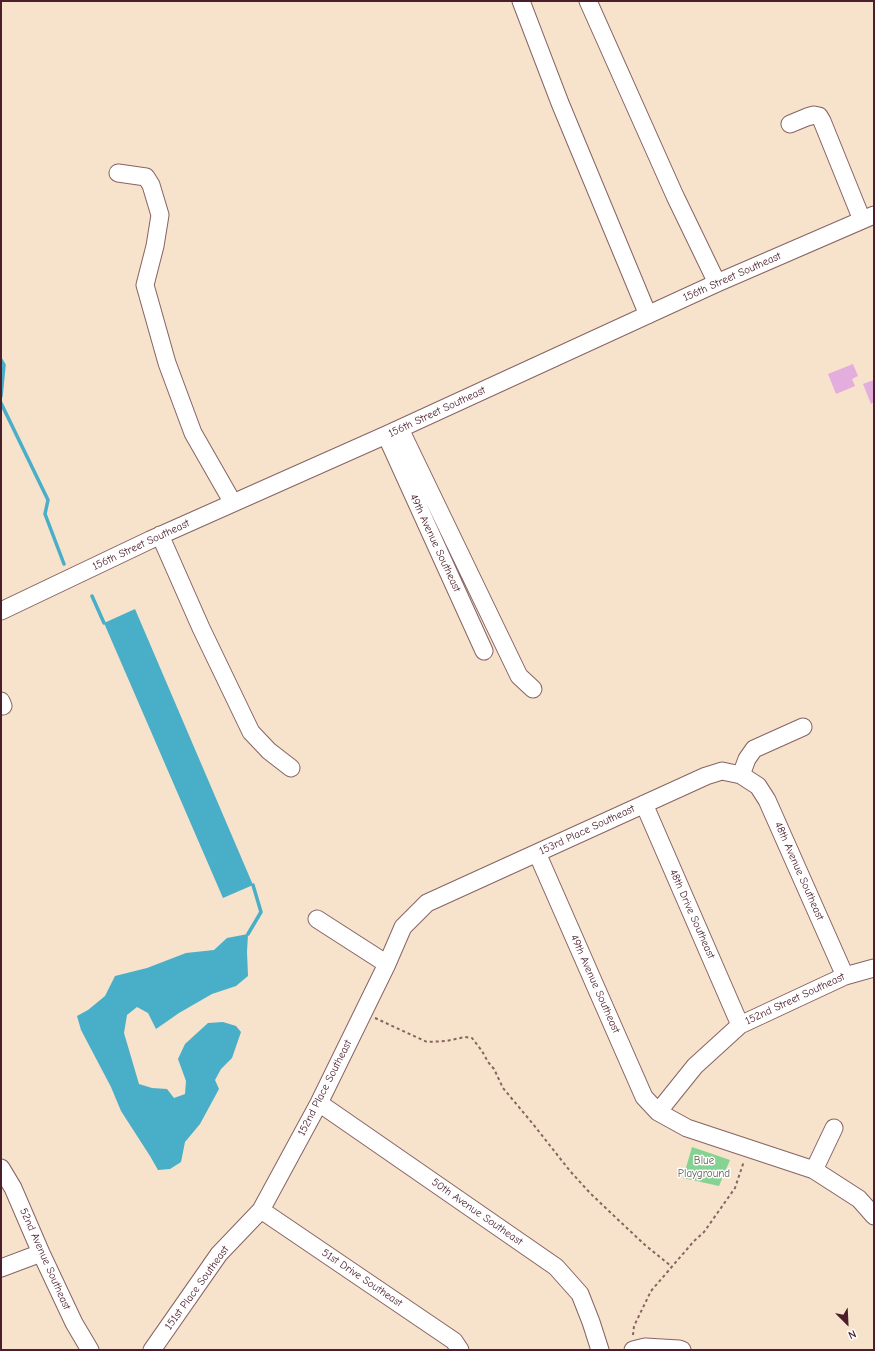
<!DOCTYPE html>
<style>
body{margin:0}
#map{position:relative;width:875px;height:1351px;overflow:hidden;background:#f7e2cb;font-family:"Comic Neue",sans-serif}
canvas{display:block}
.frame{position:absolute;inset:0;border:2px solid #4a1f2b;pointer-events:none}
.north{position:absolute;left:827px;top:1303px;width:40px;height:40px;-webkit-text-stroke:3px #fff;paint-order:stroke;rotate:156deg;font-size:11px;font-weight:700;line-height:16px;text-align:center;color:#4a1f2b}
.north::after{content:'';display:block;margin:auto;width:14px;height:18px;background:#4a1f2b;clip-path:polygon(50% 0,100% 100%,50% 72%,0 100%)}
</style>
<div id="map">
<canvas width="875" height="1351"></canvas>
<div class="frame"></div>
<div class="north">N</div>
</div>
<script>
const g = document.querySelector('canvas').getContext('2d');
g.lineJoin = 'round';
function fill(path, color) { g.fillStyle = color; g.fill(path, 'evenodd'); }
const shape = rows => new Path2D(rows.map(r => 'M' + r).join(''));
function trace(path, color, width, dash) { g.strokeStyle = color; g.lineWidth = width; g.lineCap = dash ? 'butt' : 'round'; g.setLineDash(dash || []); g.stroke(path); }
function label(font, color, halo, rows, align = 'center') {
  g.font = font + ' "Comic Neue",sans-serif'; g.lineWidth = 3; g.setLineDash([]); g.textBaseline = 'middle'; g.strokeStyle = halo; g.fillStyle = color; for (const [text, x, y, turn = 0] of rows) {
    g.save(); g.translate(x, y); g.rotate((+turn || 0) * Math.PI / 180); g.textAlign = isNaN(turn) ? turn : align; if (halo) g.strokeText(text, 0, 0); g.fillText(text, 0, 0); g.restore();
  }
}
fill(shape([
 [692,1147,730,1160,719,1186,683,1178]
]), '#84d392');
fill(shape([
 [135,609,253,885,223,898,104,623],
 [248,934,247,952,248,976,236,986,212,994,179,1013,156,1029,148,1013,137,1007,127,1015,124,1033,139,1084,152,1088,167,1089,174,1098,185,1094,186,1081,178,1059,185,1044,208,1023,223,1022,236,1026,241,1032,232,1058,221,1069,215,1080,219,1089,200,1124,185,1142,181,1162,170,1169,158,1170,150,1156,121,1111,111,1087,81,1030,77,1016,88,1010,105,996,115,976,147,968,186,953,214,950,227,938]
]), '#49aec8');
trace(shape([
 [1,360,4,365,1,396],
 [1,403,48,500,45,514,64,564],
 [92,596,104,623],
 [248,934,261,912,253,885]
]), '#49aec8', 3.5);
fill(shape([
 [853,364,858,376,852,379,855,386,836,394,828,374],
 [874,380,874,402,871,404,863,384]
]), '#e3adde');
const minor = shape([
 [521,1,560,103,648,315],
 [588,1,675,196,717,283],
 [790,124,807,117,814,115,819,116,822,121,862,220],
 [118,173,146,177,151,185,160,215,155,246,145,285,167,363,193,433,233,503],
 [400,429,519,676,533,689],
 [386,435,484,651],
 [160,535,201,628,251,732,269,751,291,768],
 [1,611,150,540,386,435,717,283,874,215],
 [1,701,3,706],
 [741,775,758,786,767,800,845,976],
 [644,804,740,1025],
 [537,853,644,1097,658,1112,687,1128,814,1170,859,1199,874,1216],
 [317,919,387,964],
 [319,1103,556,1267,580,1294,591,1322,600,1350],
 [658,1112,695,1066,740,1025,845,976,874,968],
 [1,1168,13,1188,41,1253,74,1323,90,1350],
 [814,1170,834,1128],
 [261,1210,454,1341,460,1350],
 [1,1268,41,1253],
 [152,1350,219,1254,261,1210,319,1103,387,964,403,927,427,903,706,776,722,771,741,775,747,759,754,749,803,727],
 [633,1350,645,1347,679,1349,682,1350]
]);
trace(minor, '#876363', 19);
trace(shape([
 [375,1018,427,1042,446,1041,465,1037,472,1038,482,1051,488,1062,494,1069,503,1088,533,1124,570,1171,590,1193,612,1214,645,1245,671,1266],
 [633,1335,634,1326,651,1291,694,1241,704,1232,735,1188,744,1161]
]), '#876363', 2, [3, 3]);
trace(minor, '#fff', 17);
label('11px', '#4a1f2b', '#fff', [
 ["156th Street Southeast",732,277,-24],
 ["156th Street Southeast",437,412,-25],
 ["49th Avenue Southeast",435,543,65],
 ["156th Street Southeast",141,545,-25],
 ["153rd Place Southeast",587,830,-25],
 ["48th Avenue Southeast",799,871,66],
 ["48th Drive Southeast",692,914,66],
 ["49th Avenue Southeast",595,984,66],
 ["152nd Street Southeast",795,999,-25],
 ["152nd Place Southeast",325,1088,-63],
 ["50th Avenue Southeast",477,1212,35],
 ["52nd Avenue Southeast",45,1259,66],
 ["51st Drive Southeast",362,1278,34],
 ["151st Place Southeast",197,1288,-54]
]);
label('11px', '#5e5e4f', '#fff', [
 ["Blue",704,1161],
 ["Playground",704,1174]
]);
</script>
